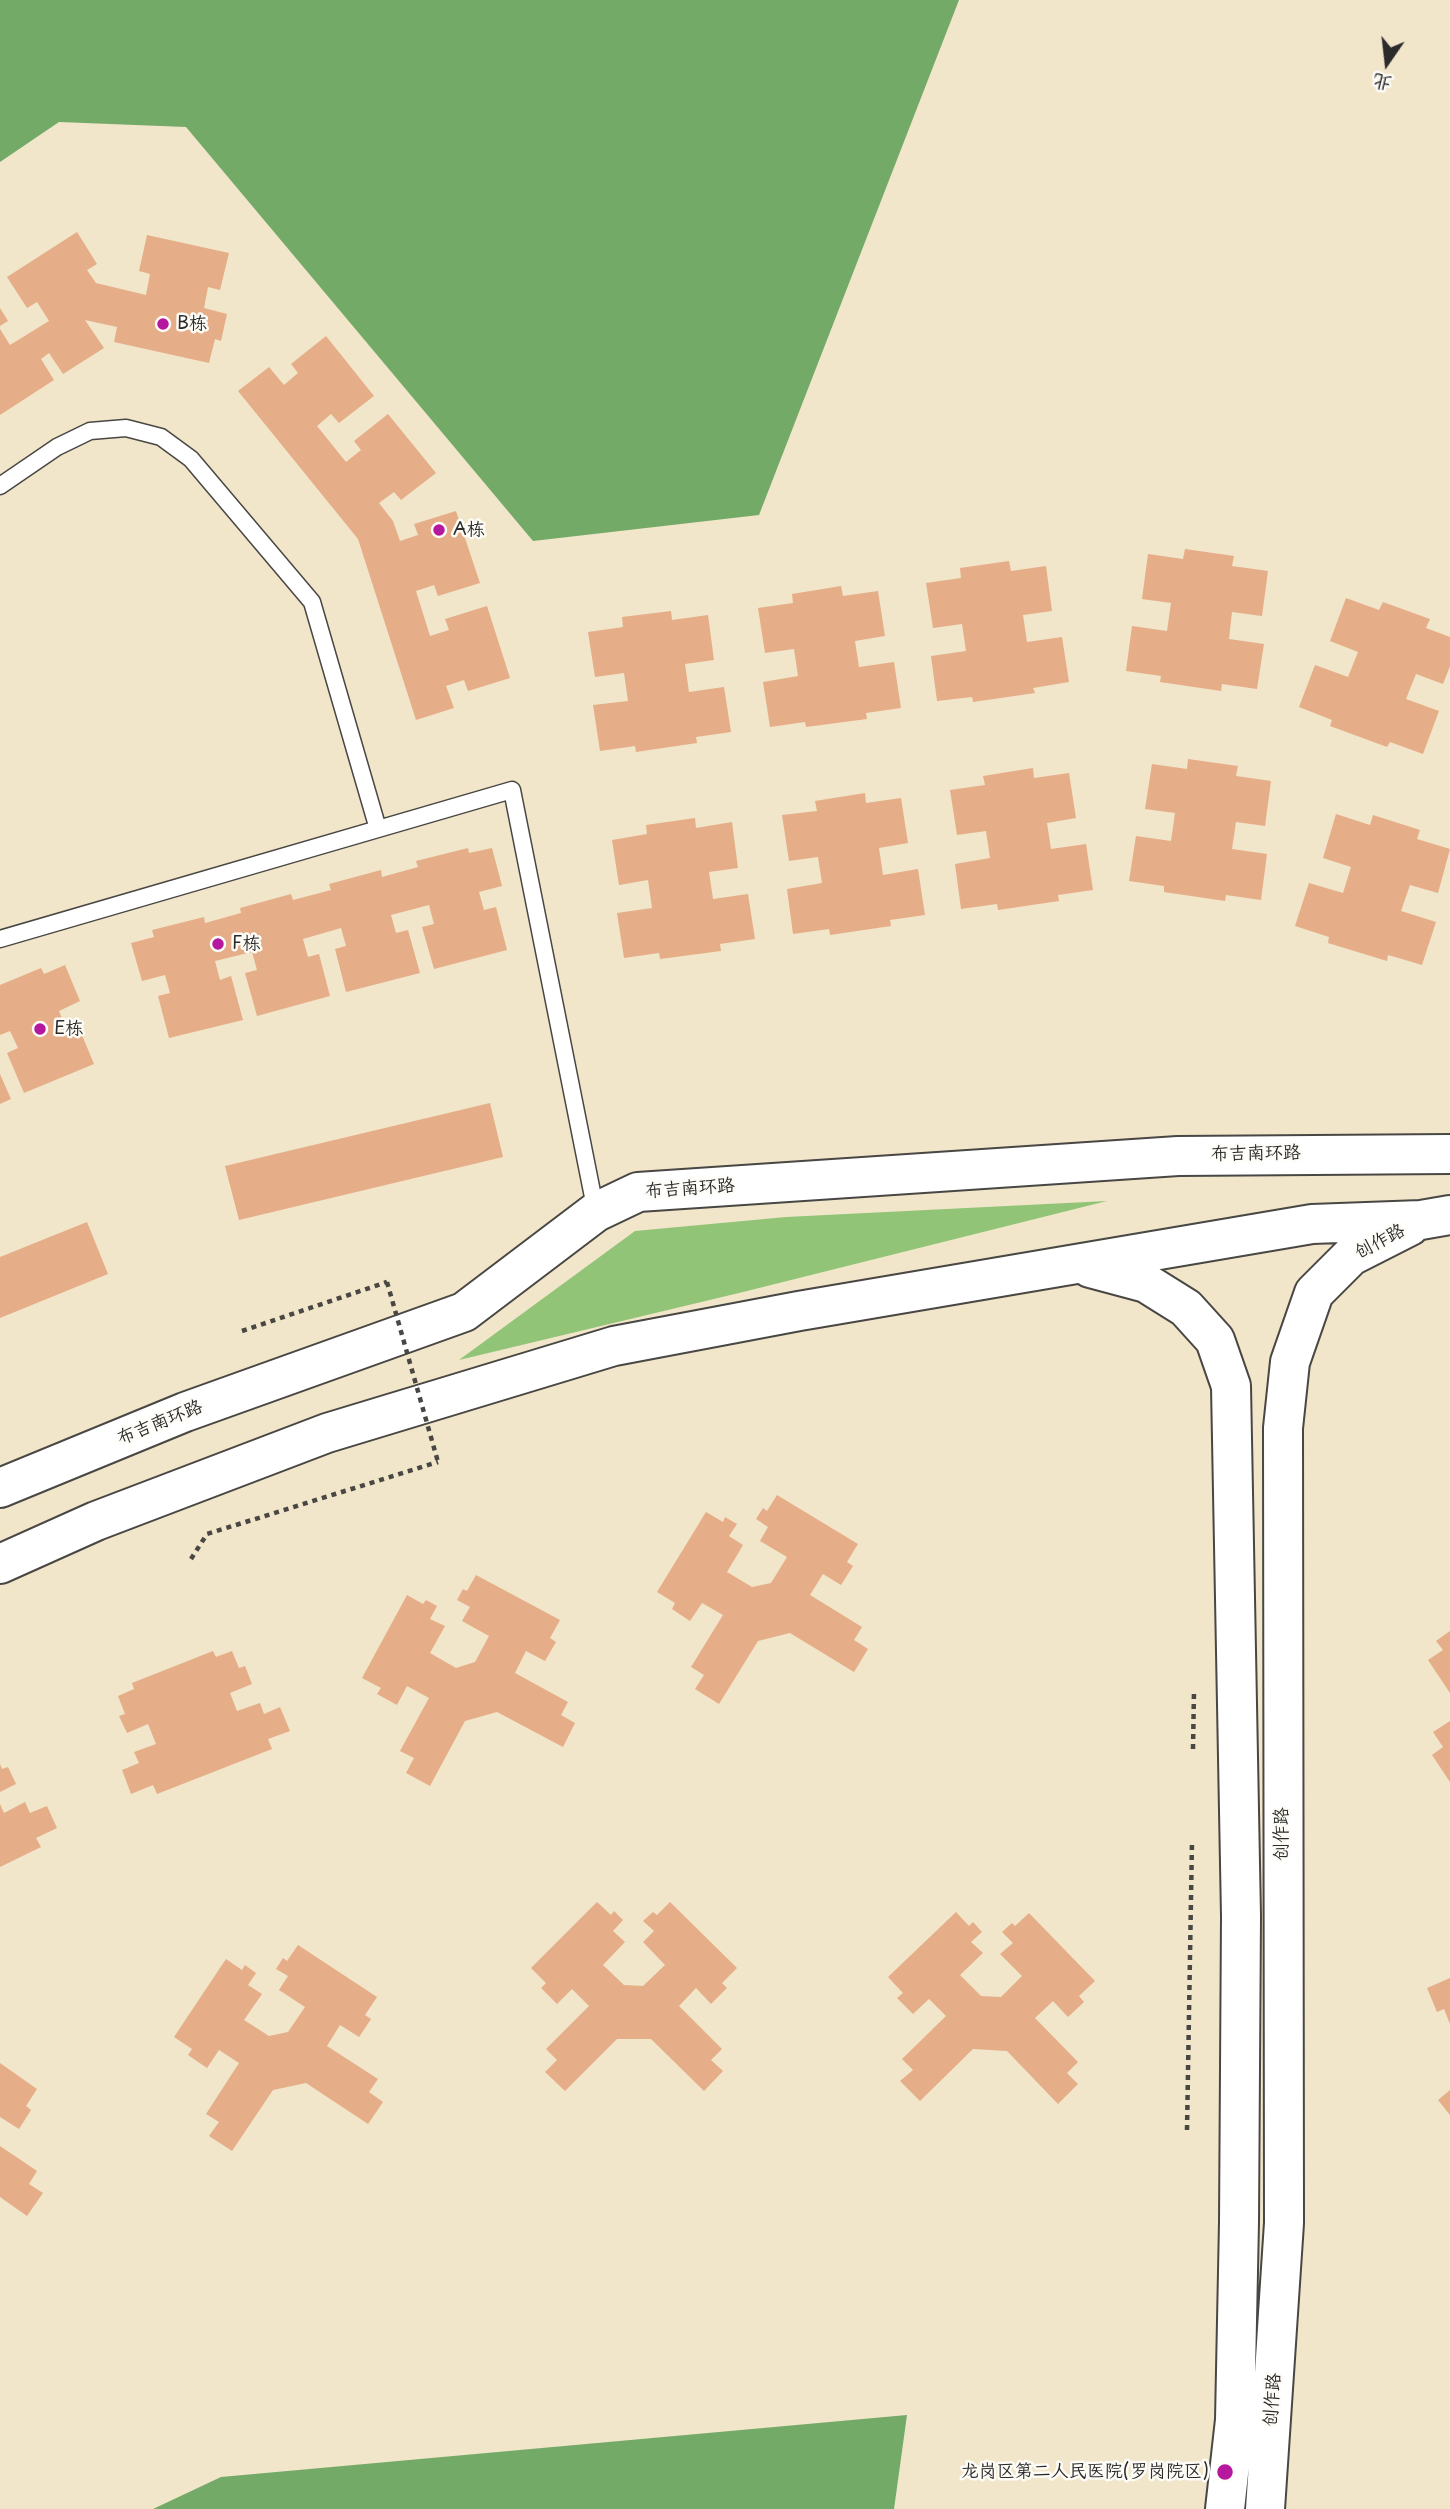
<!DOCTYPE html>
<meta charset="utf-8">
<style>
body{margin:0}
#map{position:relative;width:1450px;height:2509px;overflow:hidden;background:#f1e5ca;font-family:"Playpen Sans","LXGW WenKai TC",sans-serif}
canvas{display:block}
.north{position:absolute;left:1352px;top:28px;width:70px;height:70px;-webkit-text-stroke:5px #fdfcf7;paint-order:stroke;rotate:194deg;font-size:19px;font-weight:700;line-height:28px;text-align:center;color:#2b2b2b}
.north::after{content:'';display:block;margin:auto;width:24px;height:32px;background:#2b2b2b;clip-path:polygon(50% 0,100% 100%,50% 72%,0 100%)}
</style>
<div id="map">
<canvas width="1450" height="2509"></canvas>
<div class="north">北</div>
</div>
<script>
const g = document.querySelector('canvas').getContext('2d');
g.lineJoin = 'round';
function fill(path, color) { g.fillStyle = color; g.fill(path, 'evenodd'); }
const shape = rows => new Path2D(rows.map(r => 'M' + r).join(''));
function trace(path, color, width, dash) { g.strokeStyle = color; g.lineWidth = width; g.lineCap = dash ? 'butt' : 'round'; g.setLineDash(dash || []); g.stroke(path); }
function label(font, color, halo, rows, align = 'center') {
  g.font = font + ' "Playpen Sans","LXGW WenKai TC",sans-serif'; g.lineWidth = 5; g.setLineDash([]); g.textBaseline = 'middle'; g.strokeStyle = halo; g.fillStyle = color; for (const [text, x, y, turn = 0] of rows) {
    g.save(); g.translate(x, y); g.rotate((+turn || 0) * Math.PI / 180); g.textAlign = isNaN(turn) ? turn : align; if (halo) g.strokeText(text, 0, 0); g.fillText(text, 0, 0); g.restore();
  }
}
fill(shape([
 [1107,1201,743,1292,459,1360,635,1231,786,1217]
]), '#91c476');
fill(shape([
 [0,0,959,0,759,515,533,541,186,127,59,122,0,162],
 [907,2415,894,2509,153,2509,221,2477]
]), '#74aa67');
fill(shape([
 [77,232,97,264,87,270,96,283,146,295,150,274,139,271,147,235,229,253,220,290,208,287,204,308,227,314,221,341,215,339,209,363,114,342,117,327,85,320,104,348,63,374,49,353,41,359,54,380,0,415,0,329,10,345,49,321,37,302,27,308,7,277],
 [0,308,8,321,0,326],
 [326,336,374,396,339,423,331,414,317,426,346,462,361,450,354,441,388,414,436,473,401,500,394,492,379,503,393,521,400,541,418,535,414,524,456,511,480,583,438,596,434,585,416,591,430,636,449,630,445,619,487,606,510,678,468,691,464,680,446,686,454,708,416,720,358,539,238,391,269,367,284,385,298,373,291,364],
 [1185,549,1234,556,1232,566,1268,571,1262,616,1232,612,1229,639,1264,644,1257,689,1222,684,1221,691,1160,682,1161,676,1126,671,1132,626,1167,631,1171,603,1142,599,1148,554,1183,559],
 [1009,561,1011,571,1046,566,1052,611,1023,615,1027,642,1062,637,1069,682,1033,688,1035,693,973,702,972,697,937,701,931,656,966,651,962,624,933,628,926,583,961,578,960,568],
 [841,586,843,596,878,591,885,636,855,641,859,667,894,662,901,708,866,713,867,719,806,727,805,722,770,727,763,682,798,676,794,649,765,653,758,608,793,603,792,594],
 [1346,598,1379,610,1383,602,1430,619,1426,628,1450,637,1450,666,1443,684,1416,674,1406,699,1439,711,1423,754,1390,742,1387,747,1330,726,1332,720,1299,707,1315,665,1348,677,1358,652,1330,641],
 [671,611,672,620,708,615,714,660,685,664,689,692,724,687,731,732,696,737,697,743,636,752,635,746,600,751,593,705,628,701,624,673,595,677,588,632,623,627,622,617],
 [1188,759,1238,766,1236,776,1271,781,1265,826,1236,822,1232,849,1267,854,1261,900,1226,895,1225,901,1164,892,1164,886,1129,881,1136,836,1171,841,1175,813,1145,809,1152,764,1187,769],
 [1033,768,1034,778,1069,773,1076,818,1047,823,1051,849,1086,844,1093,890,1058,895,1059,901,998,910,997,904,961,909,955,864,990,858,986,831,957,835,950,790,985,785,983,776],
 [865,793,866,803,901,798,908,843,879,848,883,875,918,869,925,915,890,920,891,926,830,935,829,929,793,934,787,889,822,883,818,857,789,861,782,815,817,811,815,801],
 [1336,814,1370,825,1373,815,1420,830,1417,839,1450,849,1438,893,1410,885,1401,911,1436,922,1422,965,1388,955,1387,961,1328,943,1329,937,1295,926,1309,883,1343,893,1351,867,1323,858],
 [695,818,696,828,732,822,738,868,709,872,713,899,748,894,755,939,720,944,721,951,660,959,659,953,624,958,617,913,652,908,648,880,619,885,612,840,647,834,646,825],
 [468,848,469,853,492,848,502,886,479,892,484,910,496,907,507,950,434,969,422,927,434,924,429,905,391,915,396,933,408,930,420,973,346,992,335,949,346,946,341,928,303,939,308,957,319,954,330,996,257,1016,245,973,257,970,252,952,215,961,220,980,231,976,243,1020,169,1038,158,996,170,993,165,975,142,981,131,943,154,937,152,930,204,917,205,923,241,913,240,908,291,894,293,900,331,890,329,884,381,870,382,877,418,867,416,861],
 [65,965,80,1001,59,1011,66,1028,77,1023,94,1064,24,1093,7,1053,18,1048,10,1031,0,1035,0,985,41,968,44,974],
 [0,1074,11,1099,0,1104],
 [490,1103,503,1157,239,1220,225,1166],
 [87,1222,108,1274,0,1318,0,1257],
 [777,1495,858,1544,847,1562,853,1566,841,1585,823,1574,810,1595,862,1627,854,1640,868,1649,854,1672,790,1633,758,1641,719,1704,695,1689,704,1675,691,1667,723,1615,702,1603,690,1621,672,1609,675,1603,657,1592,706,1512,723,1522,725,1517,737,1524,729,1536,743,1545,727,1572,752,1587,771,1583,787,1557,760,1541,768,1527,756,1519,763,1508,767,1511],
 [476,1575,560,1620,550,1638,556,1642,545,1661,526,1651,515,1673,568,1702,561,1715,575,1723,563,1747,497,1712,465,1721,430,1786,406,1773,414,1758,400,1751,429,1698,407,1686,397,1705,377,1694,381,1688,362,1678,407,1595,423,1604,426,1600,437,1606,430,1619,445,1626,430,1653,456,1668,475,1662,489,1636,462,1621,470,1607,457,1600,463,1589,467,1591],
 [1450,1631,1450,1693,1428,1660,1443,1650,1436,1641],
 [213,1651,216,1657,232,1651,239,1668,245,1666,252,1684,230,1693,237,1711,260,1703,264,1714,280,1707,290,1731,268,1739,272,1749,157,1794,153,1785,131,1794,122,1770,139,1763,134,1752,156,1744,148,1724,127,1733,119,1716,125,1714,118,1696,134,1689,132,1683],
 [1450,1721,1450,1782,1432,1755,1443,1747,1433,1732],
 [0,1764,2,1769,8,1767,16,1784,0,1792],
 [25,1802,30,1813,47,1806,57,1828,36,1838,41,1847,0,1867,0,1804,4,1813],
 [597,1902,611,1915,614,1911,623,1920,613,1931,625,1942,603,1965,624,1985,643,1986,665,1965,643,1942,654,1931,643,1921,653,1912,657,1915,670,1902,737,1968,722,1983,727,1988,711,2004,696,1988,679,2006,722,2049,711,2060,723,2071,704,2091,651,2039,617,2039,565,2091,545,2072,557,2060,546,2049,589,2006,572,1989,557,2004,541,1988,546,1983,531,1968],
 [956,1912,969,1926,973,1922,982,1932,971,1942,983,1953,960,1975,981,1996,1001,1997,1022,1976,1000,1954,1013,1943,1002,1932,1012,1923,1015,1926,1029,1913,1095,1981,1079,1996,1084,2002,1068,2017,1053,2001,1035,2018,1078,2062,1067,2073,1078,2084,1058,2104,1007,2051,973,2049,920,2101,900,2081,913,2070,902,2059,946,2016,929,1999,913,2014,897,1998,903,1993,888,1977],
 [298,1945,377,1997,365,2015,371,2019,359,2037,340,2025,327,2046,378,2079,369,2092,383,2102,368,2124,306,2083,273,2090,232,2151,209,2136,219,2122,206,2114,239,2063,219,2050,207,2068,188,2055,192,2049,174,2037,226,1959,242,1970,245,1965,256,1973,248,1985,262,1994,244,2020,269,2036,288,2032,305,2007,279,1990,288,1976,276,1969,283,1958,287,1961],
 [1450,1978,1450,2024,1444,2009,1437,2012,1427,1988],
 [0,2063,37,2089,26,2106,31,2110,19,2129,0,2117],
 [1450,2090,1450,2115,1438,2100],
 [0,2146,37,2171,29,2184,43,2193,27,2216,0,2197]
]), '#e5ae88');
const service = shape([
 [0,486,57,447,90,431,126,428,161,437,191,459,312,602,378,829],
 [0,939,512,790,596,1212]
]);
const tertiary = shape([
 [1090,1268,1146,1283,1186,1308,1215,1340,1231,1386,1241,1916,1239,2222,1235,2420,1225,2509],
 [0,1488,185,1412,464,1312,596,1212,638,1192,1178,1156,1450,1154],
 [0,1564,96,1521,327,1433,614,1346,799,1311,1312,1224,1421,1220,1450,1215],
 [1265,2509,1284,2223,1283,1428,1290,1362,1314,1293,1351,1256,1410,1226]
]);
trace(service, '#494743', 19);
trace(tertiary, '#494743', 42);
trace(shape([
 [242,1331,387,1282],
 [191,1559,207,1534,438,1462],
 [1193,1749,1194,1691],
 [1187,2130,1192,1841]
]), '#494743', 4.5, [5, 5]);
trace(service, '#fff', 16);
trace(tertiary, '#fff', 38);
trace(shape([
 [387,1282,438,1462]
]), '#494743', 4.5, [5, 5]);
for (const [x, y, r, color] of [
 [163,324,7,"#b5179e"],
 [439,530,7,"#b5179e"],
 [218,944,7,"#b5179e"],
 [40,1029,7,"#b5179e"],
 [1225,2472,9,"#b5179e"]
]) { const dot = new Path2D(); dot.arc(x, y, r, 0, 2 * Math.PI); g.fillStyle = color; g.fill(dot); trace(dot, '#fdfcf7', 2.5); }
label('18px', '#2b2b2b', '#fdfcf7', [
 ["B栋",177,324],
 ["A栋",453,530],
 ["F栋",232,944],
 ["E栋",54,1029],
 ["龙岗区第二人民医院(罗岗院区)",1209,2472,"right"]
], 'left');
label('18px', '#2b2b2b', '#fdfcf7', [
 ["布吉南环路",1256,1154,-1],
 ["布吉南环路",690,1189,-4],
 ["创作路",1380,1242,-28],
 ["布吉南环路",160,1423,-22],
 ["创作路",1282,1834,-90],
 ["创作路",1273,2400,-86]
]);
</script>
